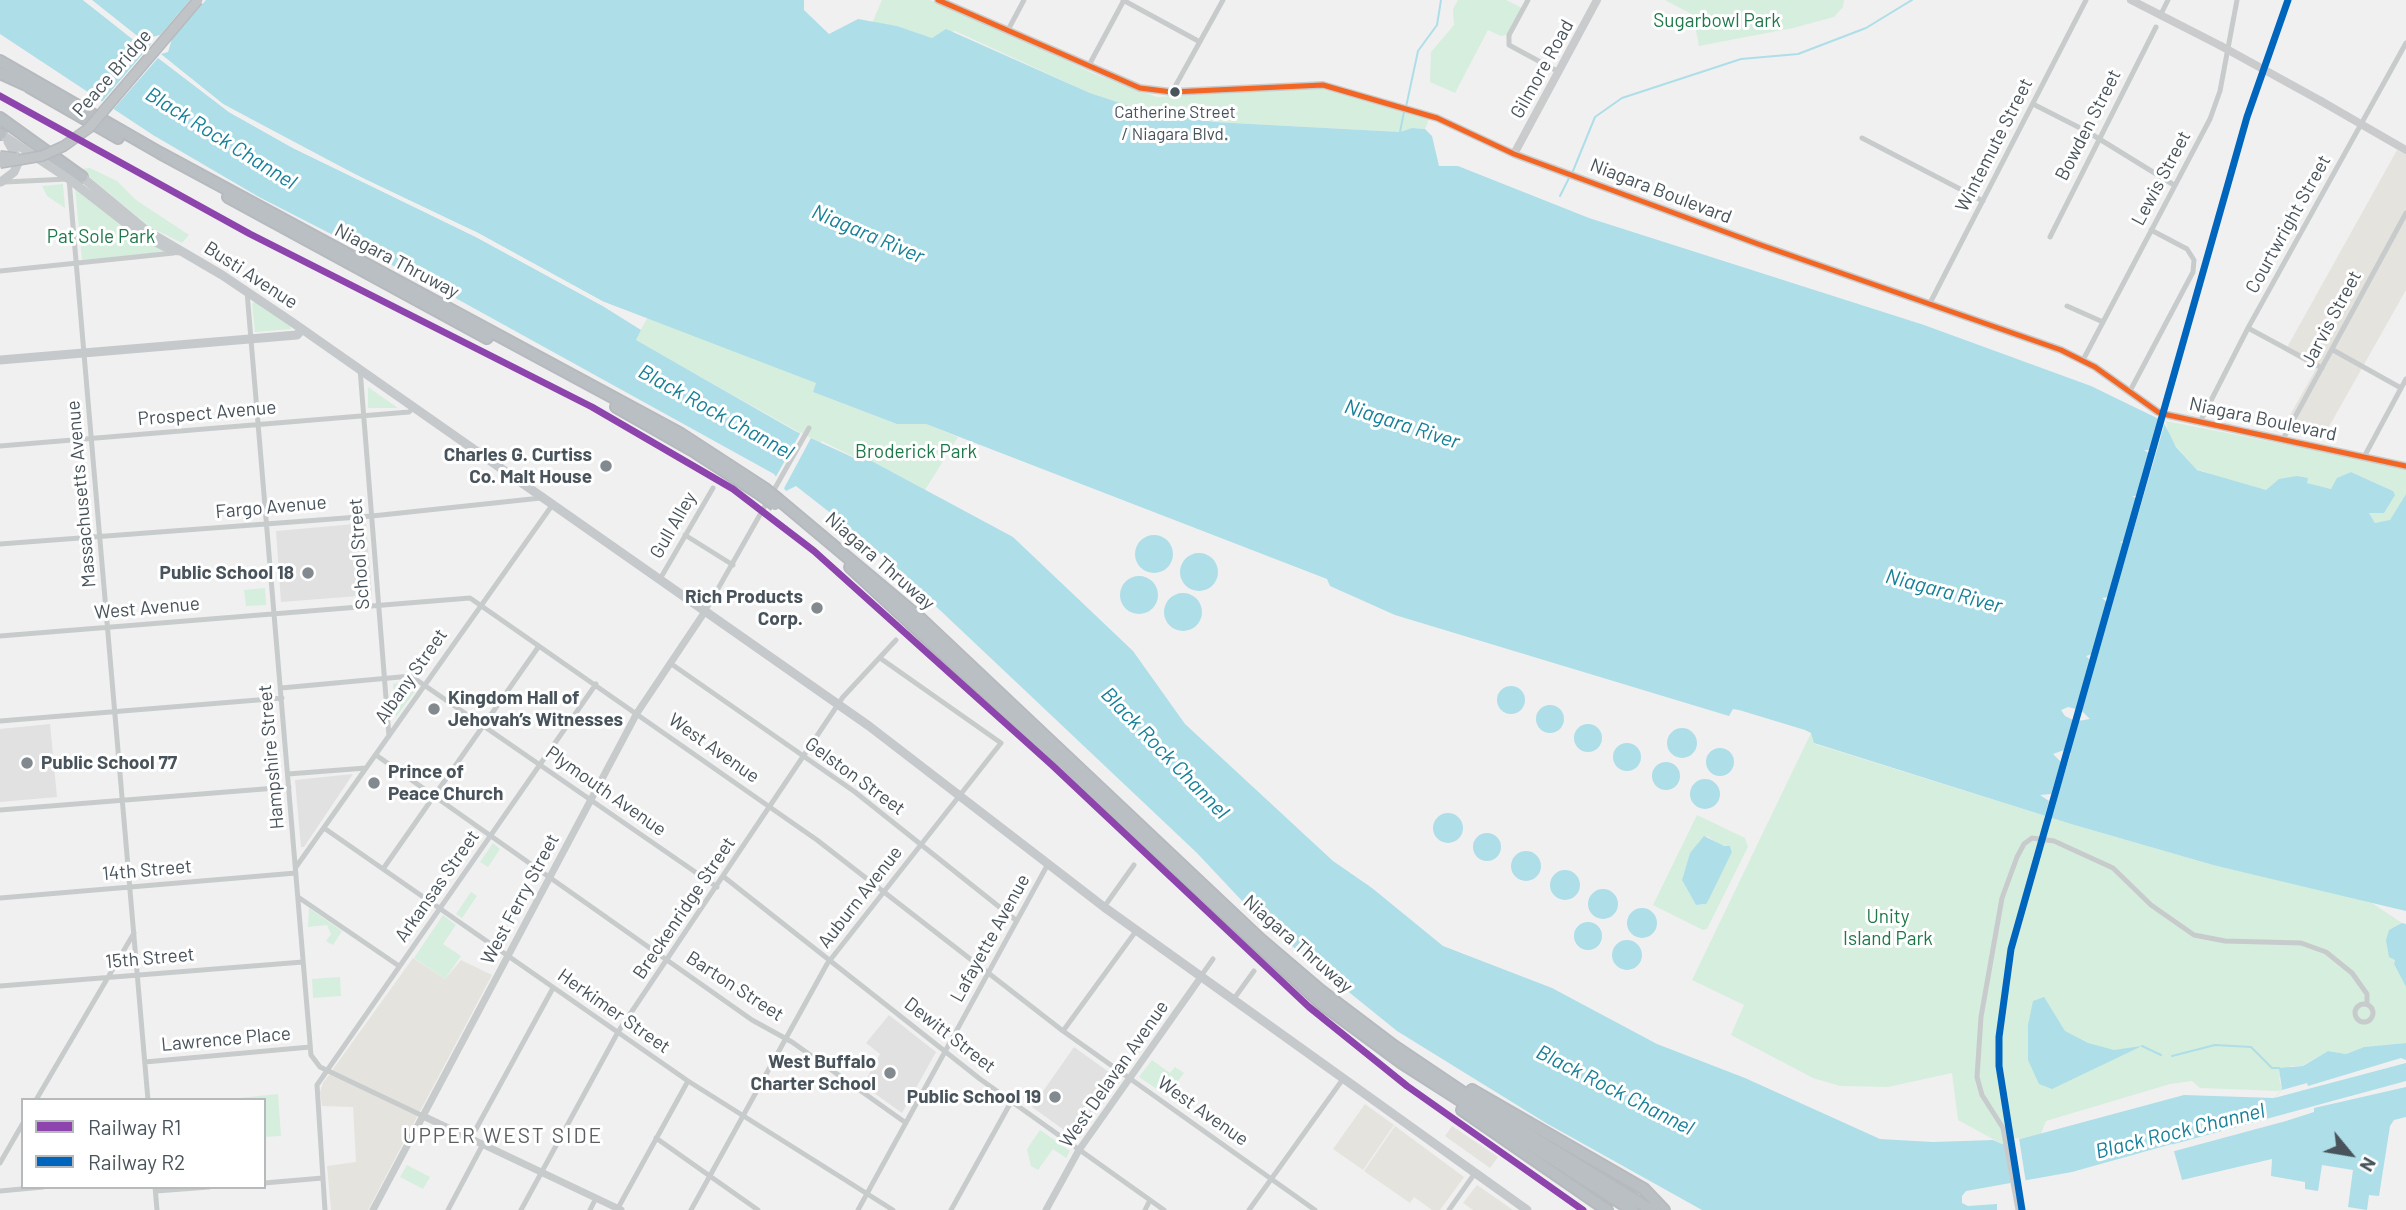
<!DOCTYPE html>
<meta charset="utf-8">
<style>
body{margin:0}
#map{position:relative;width:2406px;height:1210px;overflow:hidden;background:#f0f0f0;font-family:Barlow,sans-serif}
canvas{display:block}
.legend{position:absolute;left:21px;top:1098px;width:245px;height:91px;box-sizing:border-box;background:#fff;border:2px solid #b6babd;margin:0;padding:9px 12px;list-style:none;font-size:21px;color:#48535b}
.legend li{display:flex;align-items:center;gap:14px;height:35px}
.legend b{width:35px;border:2px solid #b6babd}
.north{position:absolute;left:2315px;top:1119px;width:70px;height:70px;-webkit-text-stroke:5px #fff;paint-order:stroke;rotate:120deg;font-size:19px;font-weight:700;line-height:28px;text-align:center;color:#48535b}
.north::after{content:'';display:block;margin:auto;width:24px;height:32px;background:#48535b;clip-path:polygon(50% 0,100% 100%,50% 72%,0 100%)}
</style>
<div id="map">
<canvas width="2406" height="1210"></canvas>
<ul class="legend">
<li><b style="height:9px;background:#8e44ad"></b>Railway R1</li>
<li><b style="height:9px;background:#0065bd"></b>Railway R2</li>
</ul>
<div class="north">N</div>
</div>
<script>
const g = document.querySelector('canvas').getContext('2d');
g.lineJoin = 'round';
function fill(path, color) { g.fillStyle = color; g.fill(path, 'evenodd'); }
const shape = rows => new Path2D(rows.map(r => 'M' + r).join(''));
function trace(path, color, width, dash) { g.strokeStyle = color; g.lineWidth = width; g.lineCap = dash ? 'butt' : 'round'; g.setLineDash(dash || []); g.stroke(path); }
function label(font, color, halo, rows, align = 'center') {
  g.font = font + ' Barlow,sans-serif'; g.lineWidth = 6; g.setLineDash([]); g.textBaseline = 'middle'; g.strokeStyle = halo; g.fillStyle = color; for (const [text, x, y, turn = 0] of rows) {
    g.save(); g.translate(x, y); g.rotate((+turn || 0) * Math.PI / 180); g.textAlign = isNaN(turn) ? turn : align; if (halo) g.strokeText(text, 0, 0); g.fillText(text, 0, 0); g.restore();
  }
}
fill(shape([
 [2397,150,2406,155,2406,290,2322,439,2281,431,2316,369,2285,351],
 [413,958,445,979,461,960,492,975,368,1210,331,1210,327,1166,356,1162,353,1107,322,1106,320,1092,323,1083],
 [1365,1104,1394,1125,1363,1170,1333,1149],
 [1395,1126,1464,1177,1440,1210,1432,1210,1414,1197,1410,1203,1364,1171],
 [1452,1126,1498,1157,1490,1168,1445,1136],
 [1477,1185,1513,1210,1473,1210,1463,1203]
]), '#e5e3de');
fill(shape([
 [366,523,372,595,281,602,276,531],
 [50,724,57,797,0,802,0,729],
 [353,774,304,847,301,847,295,780],
 [889,1015,936,1052,902,1113,863,1085,880,1054,866,1043],
 [1074,1047,1120,1080,1078,1140,1032,1107]
]), '#e2e1e1');
fill(shape([
 [882,0,930,0,1013,34,1092,73,1157,97,1320,88,1429,119,1425,129,1412,128,1400,132,1214,122,1132,107,1090,93,955,31,932,38,897,26,872,23],
 [1458,0,1506,0,1522,8,1510,34,1501,36,1488,30,1455,93,1430,82,1431,52,1454,25,1453,9],
 [1665,0,1844,0,1843,7,1834,17,1793,28,1699,46,1693,15],
 [90,168,117,181,136,200,189,235,182,243,150,227,80,169],
 [63,184,65,208,47,196,42,186],
 [75,188,162,250,164,252,82,260],
 [255,301,290,325,291,329,255,332,252,304],
 [648,317,817,383,813,392,897,424,926,424,958,437,925,490,866,458,864,462,822,441,820,444,635,340],
 [368,387,398,408,368,408],
 [2166,421,2406,468,2406,494,2390,521,2379,524,2375,523,2369,513,2393,491,2351,472,2339,478,2331,489,2306,483,2308,479,2279,480,2266,490,2253,488,2196,469,2169,438],
 [265,588,266,605,246,606,244,590],
 [411,680,419,686,396,717,393,684],
 [1811,733,1815,744,2071,824,2213,865,2366,899,2402,923,2394,964,2406,987,2406,1043,2364,1047,2346,1054,2328,1051,2302,1066,2291,1066,2279,1078,2282,1090,2278,1091,2200,1088,2192,1081,2170,1084,2046,1121,2040,1136,2002,1144,1958,1120,1952,1073,1888,1087,1840,1086,1813,1078,1731,1035,1744,1005,1692,980],
 [1697,815,1745,838,1748,847,1707,929,1703,930,1653,905],
 [1707,836,1720,845,1731,847,1732,852,1709,897,1703,905,1696,905,1682,880,1690,853],
 [493,843,500,849,488,867,480,862],
 [471,892,477,896,462,918,456,914],
 [309,908,342,931,333,945,326,941,331,934,327,925,308,927],
 [443,915,456,925,443,944,461,956,445,979,414,958],
 [340,977,341,996,313,998,312,979],
 [1152,1060,1170,1073,1175,1067,1184,1073,1167,1096,1139,1077],
 [278,1094,281,1136,264,1137,264,1100,220,1100],
 [1040,1130,1070,1151,1066,1158,1053,1149,1038,1170,1031,1166,1027,1149],
 [407,1165,430,1177,423,1189,400,1177]
]), '#d6eede');
fill(shape([
 [0,0,83,0,229,112,293,148,476,237,601,305,641,330,636,340,795,431,863,462,866,458,1013,537,1133,651,1185,724,1333,861,1372,888,1443,946,1552,988,1657,1044,1745,1078,1880,1139,1933,1142,1993,1140,2002,1144,2184,1095,2274,1098,2282,1090,2279,1068,2303,1066,2328,1051,2346,1054,2364,1047,2406,1043,2406,1117,2394,1120,2390,1126,2379,1196,2369,1195,2367,1210,2348,1207,2353,1170,2322,1165,2318,1191,2305,1189,2305,1182,2271,1176,2272,1159,2182,1180,2172,1144,2072,1172,1966,1191,1962,1196,1962,1203,1968,1206,1997,1204,1997,1210,1702,1210,1546,1123,1397,1031,1261,921,1197,853,870,544,796,486,786,491,774,474,450,295,259,197,153,135,0,34],
 [91,0,804,0,804,10,829,34,858,19,897,26,932,38,946,29,1090,93,1132,107,1214,122,1400,132,1412,128,1425,129,1432,136,1439,166,1458,166,1589,218,1924,325,2091,386,2163,421,2176,447,2197,470,2266,490,2279,479,2297,476,2308,478,2307,483,2331,489,2337,478,2351,472,2393,491,2395,495,2384,513,2369,513,2375,523,2390,520,2406,494,2406,911,2213,865,2071,824,1814,743,1811,733,1805,730,1739,710,1733,709,1729,716,1395,615,1330,586,1327,579,926,424,897,424,813,392,816,383,602,301,478,233,321,158,223,104],
 '1135 554a19 19 0 1 1 38 0a19 19 0 1 1-38 0Z',
 '1180 572a19 19 0 1 1 38 0a19 19 0 1 1-38 0Z',
 '1120 595a19 19 0 1 1 38 0a19 19 0 1 1-38 0Z',
 '1164 612a19 19 0 1 1 38 0a19 19 0 1 1-38 0Z',
 '1497 700a14 14 0 1 1 28 0a14 14 0 1 1-28 0Z',
 '1536 719a14 14 0 1 1 28 0a14 14 0 1 1-28 0Z',
 '1574 738a14 14 0 1 1 28 0a14 14 0 1 1-28 0Z',
 '1667 743a15 15 0 1 1 30 0a15 15 0 1 1-30 0Z',
 '1613 757a14 14 0 1 1 28 0a14 14 0 1 1-28 0Z',
 '1706 762a14 14 0 1 1 28 0a14 14 0 1 1-28 0Z',
 '1652 776a14 14 0 1 1 28 0a14 14 0 1 1-28 0Z',
 '1690 794a15 15 0 1 1 30 0a15 15 0 1 1-30 0Z',
 '1433 828a15 15 0 1 1 30 0a15 15 0 1 1-30 0Z',
 '1473 847a14 14 0 1 1 28 0a14 14 0 1 1-28 0Z',
 [1704,836,1724,846,1730,846,1732,852,1709,899,1706,904,1696,905,1682,880,1690,853],
 '1511 866a15 15 0 1 1 30 0a15 15 0 1 1-30 0Z',
 '1550 885a15 15 0 1 1 30 0a15 15 0 1 1-30 0Z',
 '1588 904a15 15 0 1 1 30 0a15 15 0 1 1-30 0Z',
 '1627 923a15 15 0 1 1 30 0a15 15 0 1 1-30 0Z',
 '1574 936a14 14 0 1 1 28 0a14 14 0 1 1-28 0Z',
 [2402,923,2406,924,2406,987,2394,964,2395,960,2389,957,2386,940,2389,930],
 '1612 955a15 15 0 1 1 30 0a15 15 0 1 1-30 0Z',
 [2044,997,2065,1031,2088,1043,2114,1050,2142,1046,2052,1089,2039,1084,2028,1060,2028,1025,2033,1001]
]), '#aedee8');
fill(shape([
 [83,0,92,0,150,46,152,37,160,35,190,0,206,0,172,39,168,52,161,54,223,104,368,181,478,233,602,301,601,305,476,237,293,148,229,112,158,58,111,112,100,104,146,50],
 [2161,416,2166,419,2081,710,2090,719,2078,721,2069,752,2071,753,2049,821,2044,819,2049,801,2040,795,2051,794,2061,762,2053,754,2064,750,2073,720,2065,716,2061,710,2068,707,2076,709,2090,660,2086,656,2092,654,2107,602,2102,598,2109,597,2124,544,2120,542,2125,541,2137,499,2132,496,2138,496,2150,454,2144,450,2151,450],
 [801,432,811,438,782,492,774,480],
 [2401,1058,2406,1060,2406,1063,2274,1098,2282,1090,2307,1083,2308,1086],
 [2406,1081,2406,1087,2314,1108,2314,1112,2286,1121,2171,1152,2170,1148,2142,1156,2141,1153],
 [2019,1138,2026,1183,2011,1186,2004,1140]
]), '#f0f0f0');
trace(shape([
 [1406,107,1418,51,1437,25,1441,0],
 [1400,132,1404,112],
 [1573,171,1595,117,1622,98,1741,59,1798,54,1866,28,1912,0],
 [1560,196,1570,176],
 [2142,1046,2161,1055],
 [2172,1056,2215,1045,2251,1047,2272,1068,2279,1068]
]), '#aedee8', 2);
const motorway = shape([
 [0,61,160,153,681,434,764,488],
 [0,73,26,85],
 [29,87,118,138],
 [0,118,82,177],
 [0,134,1,134],
 [228,197,487,338],
 [616,407,695,452,760,494],
 [779,500,921,619,1259,938,1320,990,1394,1046,1486,1108,1651,1210],
 [850,567,1322,1004,1402,1063,1632,1210],
 [1472,1090,1644,1189,1664,1210],
 [1462,1110,1607,1210]
]);
trace(motorway, '#b6babe', 14);
trace(shape([
 [1123,0,1200,42],
 [1528,0,1509,35,1509,45,1559,72],
 [2161,14,2168,0],
 [1008,30,1024,0],
 [1088,67,1124,0],
 [1172,92,1223,0],
 [2033,104,2088,132,2174,185],
 [1862,138,1983,201],
 [69,179,148,1100],
 [5,182,68,179],
 [2050,237,2156,27],
 [0,271,174,253],
 [247,292,311,1055,320,1067,423,1116],
 [1929,305,2086,0],
 [2067,306,2103,322],
 [2248,328,2322,368],
 [2333,350,2401,388],
 [2083,360,2210,119,2220,91,2237,0],
 [360,369,389,736],
 [2130,391,2193,272,2194,260,2187,249,2151,230],
 [2200,422,2248,328,2406,43],
 [2283,439,2406,213],
 [0,446,409,412,414,407],
 [2364,457,2406,379],
 [685,535,733,565],
 [0,544,372,516,541,498],
 [660,579,713,488],
 [706,610,809,428],
 [0,636,470,598,817,840,1063,1031,1315,1210],
 [670,663,855,792,1017,921],
 [281,688,411,676,717,887],
 [0,721,282,698],
 [376,755,752,1020,792,1042,906,1123],
 [288,774,366,768],
 [0,810,289,787],
 [324,828,688,1081,893,1210],
 [296,867,553,504],
 [383,869,539,646],
 [724,877,980,1079,1164,1210],
 [298,897,399,966],
 [0,898,296,873],
 [1104,907,1134,865],
 [1201,976,1213,959],
 [0,986,303,962],
 [1233,1000,1254,971],
 '2355 1013a9 9 0 1 1 18 0a9 9 0 1 1-18 0Z',
 [1063,1031,1136,931],
 [145,1062,310,1047],
 [36,1100,134,933],
 [471,1138,553,988],
 [656,1138,758,1210],
 [0,1163,23,1123],
 [264,1183,323,1178],
 [155,1187,157,1210],
 [0,1191,43,1187],
 [156,1191,209,1187],
 [618,1208,688,1081],
 [325,1210,317,1085,596,684],
 [448,1210,483,1144],
 [521,1210,618,1032,843,697,896,640],
 [590,1210,596,1198],
 [691,1210,827,964,1001,743,880,658],
 [858,1210,1048,864],
 [951,1210,1011,1102],
 [1145,1210,1150,1200],
 [1249,1210,1343,1079],
 [1449,1210,1475,1173],
 [2018,1210,2003,1128,1982,1095,1977,1077,1981,1017,2002,898,2017,857,2024,844,2032,838,2054,841,2113,868,2151,905,2194,935,2225,941,2301,943,2326,952,2352,973,2367,994,2367,1004]
]), '#c8cbcc', 5);
trace(shape([
 [423,1116,621,1210],
 [373,1210,637,713,706,610],
 [1046,1210,1079,1150,1201,977]
]), '#c8cbcc', 7);
trace(shape([
 [938,0,1140,88,1172,92,1323,85,1437,118,1514,154,1758,244,2061,350,2095,367,2158,412,2168,415,2406,466],
 [2131,0,2221,46],
 [2321,101,2406,150],
 [1514,154,1597,0]
]), '#c9cbcd', 8);
trace(shape([
 [1,134,69,179,137,232,171,250,180,251],
 [82,177,147,231,222,275,292,322,869,726,1104,907,1527,1210],
 [1,182,14,172,19,161,8,142],
 [0,360,297,335,302,329]
]), '#c6c9cb', 9);
trace(motorway, '#babfc3', 10);
const rail = shape([
 [2022,1210,1999,1066,1999,1037,2011,949,2247,117,2288,0]
]);
trace(rail, '#c4c6c7', 4.5);
trace(rail, '#fff', 2, [5]);
const trunkBridge = shape([
 [0,156,16,158],
 [0,163,42,156,64,146,89,128,198,0]
]);
const motorwayBridge = shape([
 [764,488,779,500],
 [760,494,775,505]
]);
trace(trunkBridge, '#b6babe', 12, []);
trace(motorwayBridge, '#b6babe', 14, []);
trace(shape([
 [2221,46,2321,101]
]), '#c9cbcd', 8);
trace(trunkBridge, '#c0c4c7', 9);
trace(motorwayBridge, '#babfc3', 10);
trace(shape([
 [938,0,1140,88,1172,92,1323,85,1437,118,1514,154,1758,244,2061,350,2095,367,2158,412,2168,415,2406,466]
]), '#f26522', 5);
trace(shape([
 [0,96,250,234,592,407,733,489,814,551,1053,766,1309,1007,1407,1086,1583,1210]
]), '#8e44ad', 7);
trace(shape([
 [2022,1210,1999,1066,1999,1037,2011,949,2247,117,2288,0]
]), '#0065bd', 7);
for (const [x, y, r, color] of [
 [1175,92,6,"#48535b"],
 [606,466,7,"#838a8f"],
 [308,573,7,"#838a8f"],
 [817,608,7,"#838a8f"],
 [434,709,7,"#838a8f"],
 [27,763,7,"#838a8f"],
 [374,783,7,"#838a8f"],
 [890,1073,7,"#838a8f"],
 [1055,1097,7,"#838a8f"]
]) { const dot = new Path2D(); dot.arc(x, y, r, 0, 2 * Math.PI); g.fillStyle = color; g.fill(dot); trace(dot, '#fff', 2.5); }
label('17px', '#48535b', '#fff', [
 ["Catherine Street",1175,112],
 ["/ Niagara Blvd.",1175,134]
]);
label('19px', '#1e7849', '#fff', [
 ["Sugarbowl Park",1717,21],
 ["Pat Sole Park",101,237],
 ["Broderick Park",916,452],
 ["Unity",1888,917],
 ["Island Park",1888,939]
]);
label('19px', '#48535b', '#fff', [
 ["Gilmore Road",1542,69,-61],
 ["Peace Bridge",112,73,-49],
 ["Bowden Street",2088,125,-63],
 ["Wintemute Street",1994,145,-63],
 ["Lewis Street",2161,178,-62],
 ["Niagara Boulevard",1661,191,21],
 ["Courtwright Street",2288,224,-61],
 ["Niagara Thruway",397,261,28],
 ["Busti Avenue",251,275,33],
 ["Jarvis Street",2331,319,-62],
 ["Prospect Avenue",207,413,-5],
 ["Niagara Boulevard",2263,419,12],
 ["Massachusetts Avenue",81,494,-95],
 ["Fargo Avenue",271,507,-5],
 ["Gull Alley",673,525,-60],
 ["School Street",359,554,-94],
 ["Niagara Thruway",880,561,41],
 ["West Avenue",147,608,-5],
 ["Albany Street",411,676,-55],
 ["West Avenue",714,748,35],
 ["Hampshire Street",271,757,-95],
 ["Gelston Street",855,776,36],
 ["Plymouth Avenue",606,791,35],
 ["14th Street",147,870,-5],
 ["Arkansas Street",437,886,-55],
 ["Auburn Avenue",860,897,-52],
 ["West Ferry Street",520,899,-62],
 ["Breckenridge Street",684,908,-56],
 ["Lafayette Avenue",990,938,-61],
 ["Niagara Thruway",1298,944,41],
 ["15th Street",150,958,-5],
 ["Barton Street",735,986,33],
 ["Herkimer Street",614,1011,35],
 ["Dewitt Street",950,1035,38],
 ["Lawrence Place",226,1039,-5],
 ["West Delavan Avenue",1114,1074,-55],
 ["West Avenue",1203,1111,35]
]);
label('bold 19px', '#48535b', '#fff', [
 ["Charles G. Curtiss",592,455],
 ["Co. Malt House",592,477],
 ["Public School 18",294,573],
 ["Rich Products",803,597],
 ["Corp.",803,619],
 ["Kingdom Hall of",448,698,"left"],
 ["Jehovah’s Witnesses",448,720,"left"],
 ["Public School 77",41,763,"left"],
 ["Prince of",388,772,"left"],
 ["Peace Church",388,794,"left"],
 ["West Buffalo",876,1062],
 ["Charter School",876,1084],
 ["Public School 19",1041,1097]
], 'right');
label('italic 21px', '#178099', '#fff', [
 ["Black Rock Channel",221,138,32],
 ["Niagara River",868,234,23],
 ["Black Rock Channel",716,412,29],
 ["Niagara River",1402,424,18],
 ["Niagara River",1944,591,15],
 ["Black Rock Channel",1165,753,46],
 ["Black Rock Channel",1615,1090,27],
 ["Black Rock Channel",2180,1131,-14]
]);
g.letterSpacing = '2px';
label('21px', '#5c6063', '#fff', [
 ["UPPER WEST SIDE",503,1136]
]);
g.letterSpacing = '0px';
</script>
